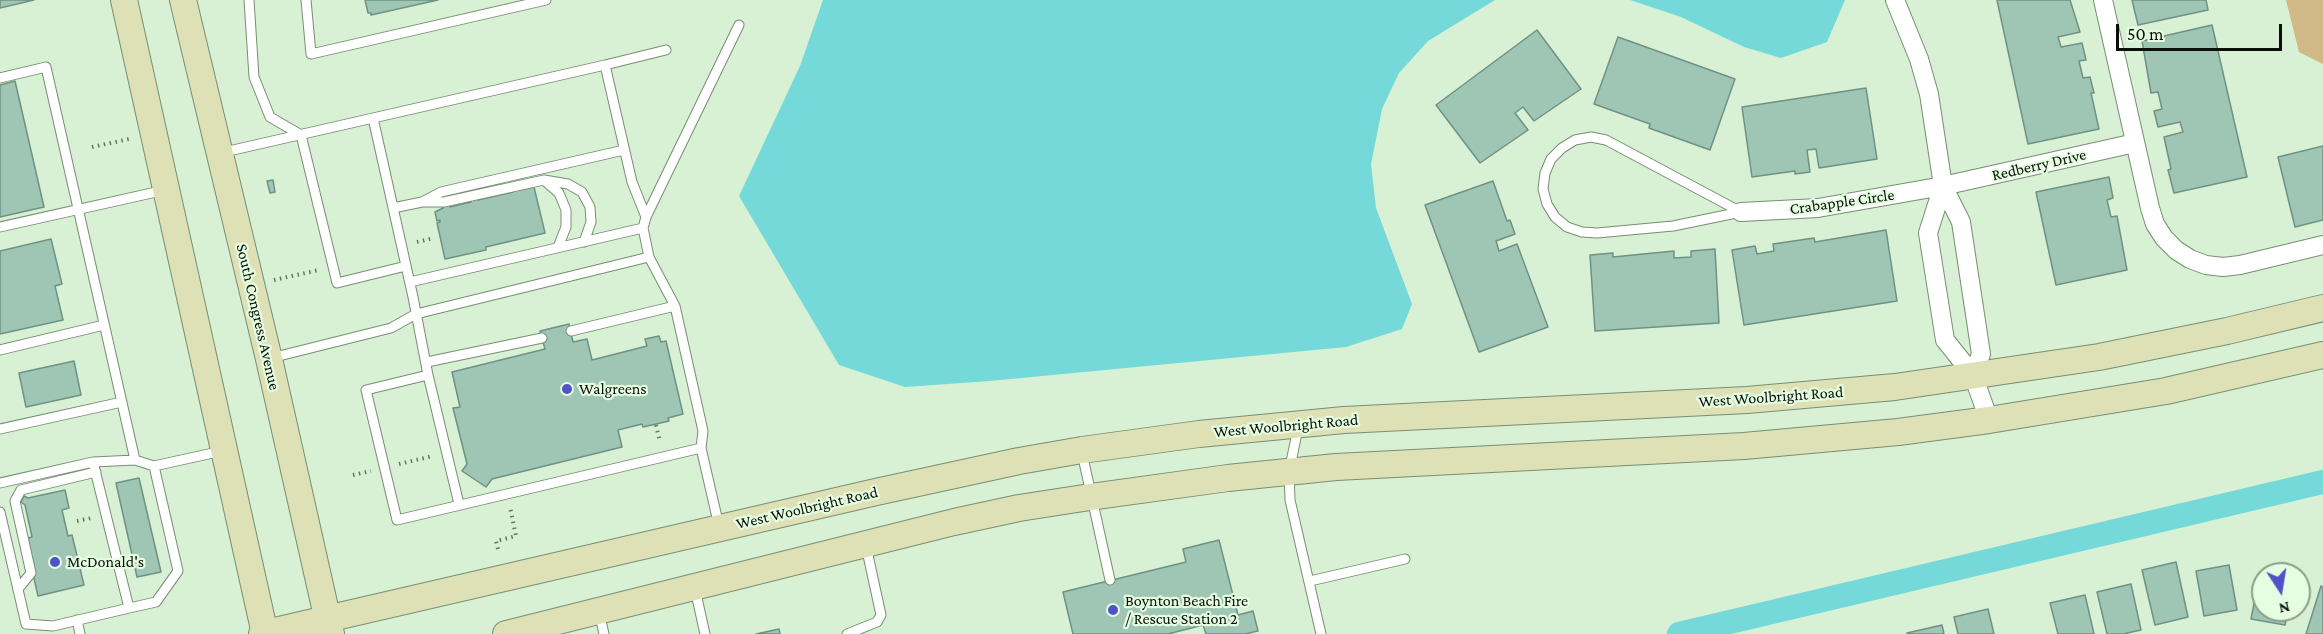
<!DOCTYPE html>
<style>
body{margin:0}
#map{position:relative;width:2323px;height:634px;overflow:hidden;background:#d8f0d3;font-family:"Crimson Pro",serif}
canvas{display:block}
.north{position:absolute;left:2251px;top:562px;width:60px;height:60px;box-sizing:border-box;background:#e5fde0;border:2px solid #8d9e89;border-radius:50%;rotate:168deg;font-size:16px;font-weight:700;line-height:24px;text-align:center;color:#081007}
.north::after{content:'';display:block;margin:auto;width:21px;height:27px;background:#4f52c8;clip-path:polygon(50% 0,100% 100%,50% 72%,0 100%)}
.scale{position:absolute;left:2116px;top:24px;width:166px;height:27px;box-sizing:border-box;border:3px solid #081007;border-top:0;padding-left:8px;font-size:18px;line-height:21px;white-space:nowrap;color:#081007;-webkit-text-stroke:4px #e5fde0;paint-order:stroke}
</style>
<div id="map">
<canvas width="2323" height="634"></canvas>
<div class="north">N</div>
<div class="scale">50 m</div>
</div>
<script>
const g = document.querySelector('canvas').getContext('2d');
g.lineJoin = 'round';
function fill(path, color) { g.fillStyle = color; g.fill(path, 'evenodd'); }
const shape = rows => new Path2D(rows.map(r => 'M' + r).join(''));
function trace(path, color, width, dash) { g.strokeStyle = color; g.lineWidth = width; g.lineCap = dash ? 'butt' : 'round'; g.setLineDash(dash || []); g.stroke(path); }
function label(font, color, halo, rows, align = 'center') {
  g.font = font + ' "Crimson Pro",serif'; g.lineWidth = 4.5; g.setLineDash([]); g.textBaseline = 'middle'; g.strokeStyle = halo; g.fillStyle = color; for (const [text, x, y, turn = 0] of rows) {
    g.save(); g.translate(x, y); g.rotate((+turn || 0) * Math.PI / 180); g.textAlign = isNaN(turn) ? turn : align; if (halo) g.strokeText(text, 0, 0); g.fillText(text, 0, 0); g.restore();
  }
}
fill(shape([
 [2286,0,2323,0,2323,64,2299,52]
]), '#d0b986');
fill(shape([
 [823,0,1495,0,1428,41,1399,73,1382,109,1371,164,1376,208,1412,304,1402,329,1346,347,990,381,905,387,839,365,739,196,800,66],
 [1630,0,1845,0,1827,42,1781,58,1744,47,1681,17]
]), '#75d9d9');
trace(shape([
 [1679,634,2323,482]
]), '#75d9d9', 24);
const building = shape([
 [0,0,34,0,0,8,0,0],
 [365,0,438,0,371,15,371,13,368,13,365,0],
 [1997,0,2070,0,2080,32,2058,37,2061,47,2082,43,2086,60,2079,61,2083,78,2090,77,2094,93,2091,93,2099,129,2028,144,1997,0],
 [2132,0,2206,0,2208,10,2138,25,2132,0],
 [2212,25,2247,177,2174,193,2168,170,2171,169,2164,137,2183,132,2180,122,2158,127,2154,111,2162,109,2158,92,2151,93,2142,41,2212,25],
 [1537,30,1581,89,1534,121,1523,107,1515,113,1528,130,1480,163,1436,105,1537,30],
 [1618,37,1735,79,1710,150,1649,128,1650,124,1594,104,1618,37],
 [15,81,44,207,0,217,0,85,15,81],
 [1866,88,1877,159,1819,168,1816,149,1807,150,1810,172,1795,174,1795,171,1752,177,1742,107,1866,88],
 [2323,146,2323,220,2295,227,2278,157,2323,146],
 [2109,177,2113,198,2107,200,2111,217,2117,216,2127,270,2056,285,2036,192,2109,177],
 [273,180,275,192,270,193,267,181,273,180],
 [1493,181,1507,221,1510,220,1515,234,1496,241,1499,251,1517,244,1548,327,1479,352,1425,205,1493,181],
 [519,186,520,190,534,187,545,233,486,247,486,250,445,259,437,223,440,222,440,220,437,221,435,212,443,208,442,204,449,202,450,207,471,202,470,197,477,196,478,200,513,192,511,188,519,186],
 [1886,230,1897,301,1744,325,1732,250,1755,246,1757,254,1774,251,1773,244,1814,238,1815,242,1886,230],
 [51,239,62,284,55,286,63,320,0,334,0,251,51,239],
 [1715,249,1719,323,1595,331,1590,255,1613,253,1613,257,1674,251,1674,258,1691,257,1691,251,1715,249],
 [569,324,573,342,587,339,592,360,647,346,645,339,659,336,661,342,666,341,683,414,668,418,669,421,643,427,642,424,618,430,622,447,492,479,486,487,462,471,467,464,453,408,460,407,452,372,545,349,540,331,569,324],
 [74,361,81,395,26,407,19,373,74,361],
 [139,478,161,572,137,577,116,483,139,478],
 [65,490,69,508,62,510,68,536,72,535,84,585,38,596,25,539,32,537,25,505,21,502,24,496,28,498,65,490],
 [1219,540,1238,615,1253,611,1258,631,1245,634,1206,634,1203,625,1168,634,1073,634,1063,592,1186,562,1183,549,1219,540],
 [2176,562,2188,617,2155,625,2142,570,2176,562],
 [2229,565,2237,610,2204,616,2196,571,2229,565],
 [2260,574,2263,575,2263,610,2288,610,2285,625,2251,619,2260,574],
 [2131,584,2141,630,2123,634,2107,634,2097,592,2131,584],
 [2321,586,2323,587,2323,634,2306,634,2321,586],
 [2085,595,2094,634,2058,634,2050,603,2085,595],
 [1988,609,1994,634,1958,634,1954,617,1988,609],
 [1942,625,1944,634,1907,634,1907,633,1942,625],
 [779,629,780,634,756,634,779,629]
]);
fill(building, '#9fc5b5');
trace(building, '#6e9284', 1.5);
const service = shape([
 [249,0,254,77,270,117,301,135,337,283,406,266],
 [306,0,311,54,546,0],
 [605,65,666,50],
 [0,78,46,67,135,460],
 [373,118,413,297,428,375],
 [1591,137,1606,140,1741,212,1673,226,1597,233,1582,232,1567,227,1555,217,1547,204,1543,189,1545,173,1551,159,1562,148,1575,140,1591,137],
 [220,153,605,65,632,182,646,217],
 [544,180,568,184,582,192,590,207,591,222,584,242],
 [425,202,444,202,544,180,559,193,566,210,566,227,558,247],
 [393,208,422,202,441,192,624,150],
 [0,227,165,190],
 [649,257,643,228,646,217,739,25],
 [410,282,643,228],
 [571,331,675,306],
 [0,350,104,325],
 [271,358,391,328,416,314,649,257,675,306,703,431,701,448,719,526],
 [427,362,542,338],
 [1298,428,1289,472,1290,500,1321,634],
 [0,429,122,402],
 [1082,453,1110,580],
 [0,483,93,462],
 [459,504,428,375,366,390,397,520,701,448],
 [0,512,26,624,53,626,129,608,93,462,135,460,154,466,222,451],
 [1310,581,1405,559],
 [18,589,31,573,15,501,21,490,96,472],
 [695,589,705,634],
 [129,608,156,602,178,571,154,466],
 [599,612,604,634],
 [77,620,80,634],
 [847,634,877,622,881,615,866,546]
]);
const minor = shape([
 [1895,0,1919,59,1929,94,1943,186,1961,222,1981,354,1973,375],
 [2103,0,2150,208,2155,224,2164,238,2176,250,2190,259,2206,265,2223,267,2240,265,2323,245],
 [1943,186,1928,233,1945,340,1973,375,1989,420],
 [1741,212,1818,208,1943,186,2135,143]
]);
const secondary = shape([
 [124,0,265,634],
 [183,0,269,359,331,634],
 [262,634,876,492,1019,461,1082,450,1199,434,1344,420,1747,400,1895,387,2099,357,2227,331,2323,308],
 [506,634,954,522,1019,508,1090,497,1228,478,1336,467,1744,446,1898,432,1989,420,2166,391,2323,355]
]);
trace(service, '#788e74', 11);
trace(minor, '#788e74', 20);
trace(secondary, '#788e74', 28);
trace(shape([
 [92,147,129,139],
 [417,242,434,238],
 [274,280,319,270],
 [656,425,660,442],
 [399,464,433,456],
 [353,475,371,471],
 [77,521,92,518],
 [498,549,496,541,516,536,510,507]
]), '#667563', 4, [1.5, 4.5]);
trace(service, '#fff', 9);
trace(minor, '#fff', 18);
trace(secondary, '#dee1b6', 26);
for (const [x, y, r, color] of [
 [567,389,6,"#4f52c8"],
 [55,562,6,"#4f52c8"],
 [1113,610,6,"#4f52c8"]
]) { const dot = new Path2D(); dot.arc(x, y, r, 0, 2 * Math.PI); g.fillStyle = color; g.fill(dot); trace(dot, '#e5fde0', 2); }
label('16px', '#081007', '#e5fde0', [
 ["Redberry Drive",2039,165,-13],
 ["Crabapple Circle",1842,202,-8],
 ["South Congress Avenue",258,317,77],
 ["West Woolbright Road",1771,397,-4],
 ["West Woolbright Road",1286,426,-5],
 ["West Woolbright Road",807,508,-13]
]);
label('16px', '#081007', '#e5fde0', [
 ["Walgreens",579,389],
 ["McDonald's",67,562],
 ["Boynton Beach Fire",1125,601],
 ["/ Rescue Station 2",1125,619]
], 'left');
</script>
